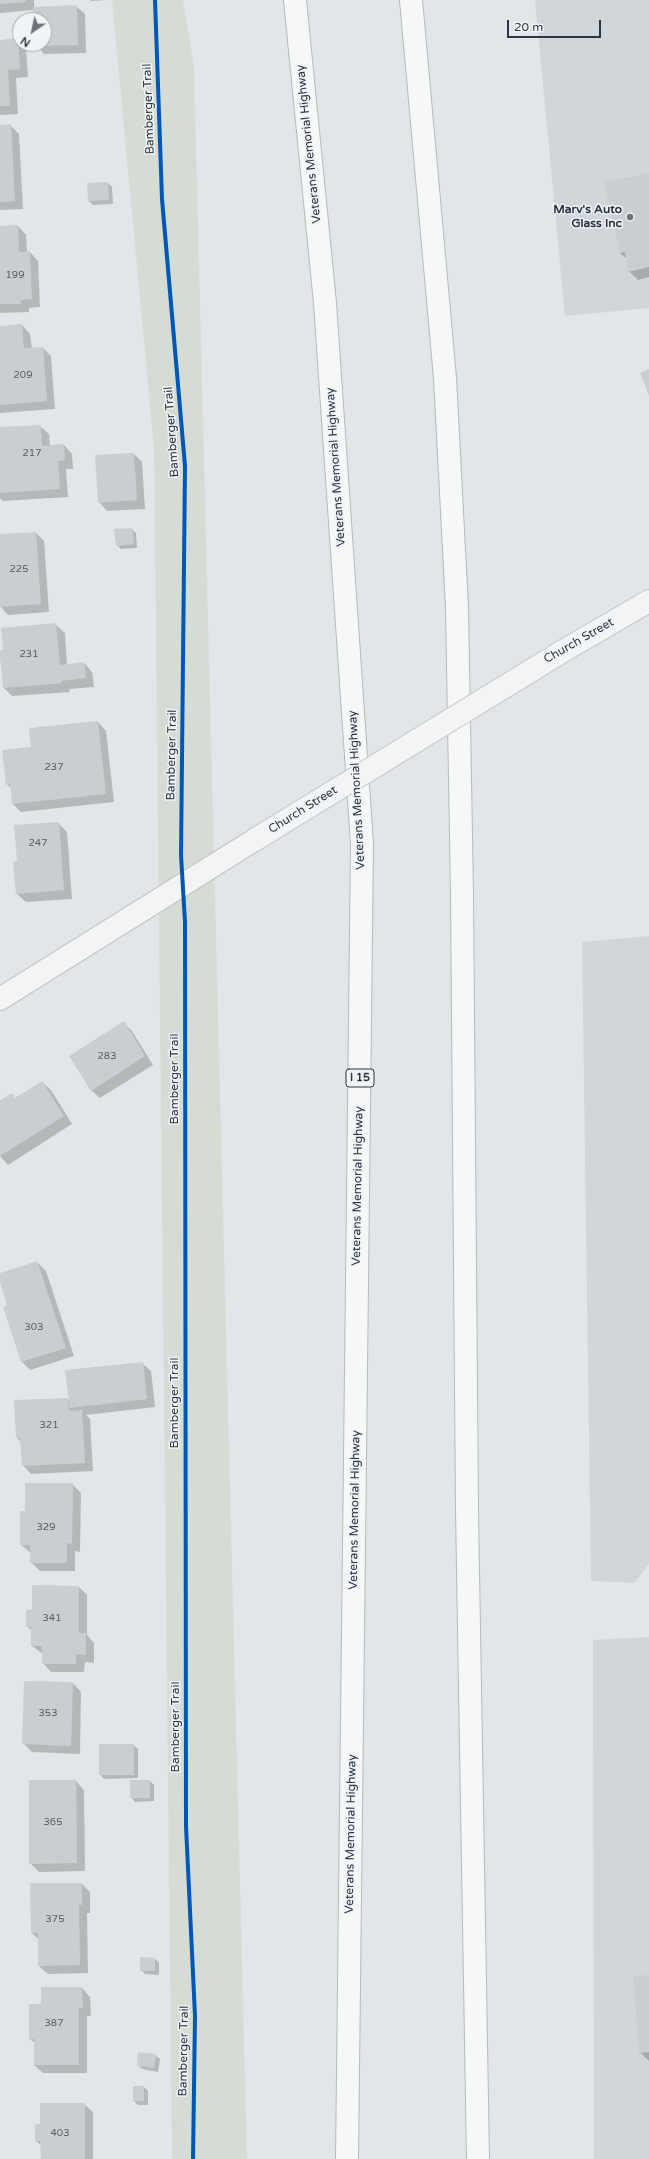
<!DOCTYPE html>
<style>
body{margin:0}
#map{position:relative;width:649px;height:2159px;overflow:hidden;background:#e3e6e8;font-family:"Varela Round",sans-serif}
canvas{display:block}
.north{position:absolute;left:12px;top:12px;width:40px;height:40px;box-sizing:border-box;background:#f1f4f7;border:1px solid #a1a8ae;border-radius:50%;rotate:214deg;font-size:11px;font-weight:700;line-height:16px;text-align:center;color:#2a3641}
.north::after{content:'';display:block;margin:auto;width:14px;height:18px;background:#6b747b;clip-path:polygon(50% 0,100% 100%,50% 72%,0 100%)}
.scale{position:absolute;left:507px;top:20px;width:94px;height:18px;box-sizing:border-box;border:2px solid #2a3641;border-top:0;padding-left:5px;font-size:12px;line-height:14px;white-space:nowrap;color:#2a3641;-webkit-text-stroke:3px #f1f4f7;paint-order:stroke}
</style>
<div id="map">
<canvas width="649" height="2159"></canvas>
<div class="north">N</div>
<div class="scale">20 m</div>
</div>
<script>
const g = document.querySelector('canvas').getContext('2d');
g.lineJoin = 'round';
function fill(path, color) { g.fillStyle = color; g.fill(path, 'evenodd'); }
const shape = rows => new Path2D(rows.map(r => 'M' + r).join(''));
function trace(path, color, width, dash) { g.strokeStyle = color; g.lineWidth = width; g.lineCap = dash ? 'butt' : 'round'; g.setLineDash(dash || []); g.stroke(path); }
function label(font, color, halo, rows, align = 'center') {
  g.font = font + ' "Varela Round",sans-serif'; g.lineWidth = 3; g.setLineDash([]); g.textBaseline = 'middle'; g.strokeStyle = halo; g.fillStyle = color; for (const [text, x, y, turn = 0] of rows) {
    g.save(); g.translate(x, y); g.rotate((+turn || 0) * Math.PI / 180); g.textAlign = isNaN(turn) ? turn : align; if (halo) g.strokeText(text, 0, 0); g.fillText(text, 0, 0); g.restore();
  }
}
fill(shape([
 [535,0,649,0,649,308,565,316],
 [649,936,649,1563,635,1583,591,1581,582,942],
 [649,1637,649,2159,594,2159,593,1640]
]), '#d1d6db');
fill(shape([
 [112,0,183,0,194,67,247,2159,172,2159,154,448]
]), '#d5dcd3');
fill(shape([
 [0,0,34,0,34,8,76,6,85,14,86,53,44,54,36,44,44,44,44,20,34,20,34,10,0,13],
 [90,0,107,0,91,1],
 [17,39,26,48,28,77,16,78,18,114,0,115,0,41],
 [10,125,19,134,23,209,0,210,0,126],
 [649,174,649,277,638,280,629,271,627,259,620,253],
 [108,183,112,187,113,204,93,205,89,201],
 [18,226,26,235,27,252,30,252,38,261,40,307,29,308,29,312,0,313,0,227],
 [22,325,30,334,32,349,43,348,51,356,55,409,0,413,0,327],
 [40,426,49,434,50,446,64,445,72,454,73,469,66,469,68,497,3,501,0,498,0,428],
 [134,454,142,462,145,509,107,511,99,502],
 [132,529,136,533,137,548,121,549,117,545],
 [36,533,44,541,49,612,8,615,0,606,0,535],
 [56,625,65,633,67,665,84,663,92,672,94,687,69,689,70,692,12,696,4,688],
 [98,722,106,731,114,802,21,812,13,804,11,788,7,784,32,748],
 [58,823,67,832,72,899,26,902,17,894,18,862],
 [124,1023,132,1031,153,1065,100,1098,91,1090],
 [42,1082,51,1090,72,1124,8,1165,0,1156,0,1102,11,1094,15,1098],
 [37,1262,46,1271,74,1356,30,1370,22,1362,0,1274],
 [142,1363,151,1371,155,1407,86,1415,90,1419,93,1471,31,1474,23,1465,22,1443,17,1438,67,1399,70,1401],
 [72,1484,81,1493,80,1552,75,1551,75,1571,40,1571,31,1562,31,1553,21,1545,26,1512],
 [79,1587,87,1595,87,1635,94,1643,94,1663,85,1662,84,1672,51,1672,43,1663,43,1654,32,1646,32,1631,27,1626,33,1610],
 [73,1683,81,1692,80,1754,32,1752,23,1743],
 [133,1745,138,1749,138,1778,104,1779,100,1774],
 [76,1781,84,1790,85,1871,39,1872,30,1863],
 [150,1781,154,1785,154,1801,135,1802,131,1797],
 [82,1884,90,1892,90,1913,87,1913,88,1973,48,1974,39,1966,39,1940,32,1933],
 [155,1959,159,1963,159,1975,145,1974,141,1970],
 [649,1976,649,2061,640,2052],
 [82,1988,90,1997,91,2016,87,2016,87,2073,43,2073,34,2065,35,2043,30,2039,42,2005],
 [155,2055,160,2059,158,2072,142,2069,138,2065],
 [144,2087,148,2091,148,2105,138,2105,134,2101],
 [84,2104,93,2112,93,2159,42,2159,42,2146,36,2141,41,2125]
]), '#0003');
fill(shape([
 [0,0,26,0,26,2,0,4],
 [77,5,78,45,35,46,35,44,44,44,44,20,33,20,33,7],
 [18,38,20,69,8,70,10,106,0,106,0,40],
 [11,124,15,201,0,202,0,125],
 [649,173,649,267,628,272,625,252,620,253,604,182],
 [108,182,109,200,88,201,87,183],
 [18,225,19,252,30,251,32,299,21,300,21,304,0,304,0,226],
 [22,324,24,348,43,347,47,401,0,405,0,326],
 [649,369,649,396,640,373],
 [41,425,42,446,64,444,65,460,58,461,60,489,0,493,0,427],
 [134,453,137,500,98,503,95,455],
 [132,528,134,544,116,546,114,529],
 [36,532,41,604,0,607,0,534],
 [56,623,60,665,84,662,86,678,61,681,62,683,3,688,0,657,0,650,3,650,1,628],
 [98,721,106,794,12,804,10,784,6,785,2,750,31,747,29,728],
 [59,822,64,890,16,894,13,862,17,861,14,825],
 [124,1021,145,1056,91,1091,69,1056],
 [42,1081,64,1116,0,1156,0,1100,12,1093,15,1098],
 [37,1261,66,1348,21,1362,3,1307,7,1305,0,1282,0,1273],
 [143,1362,147,1399,70,1408,65,1370],
 [68,1398,69,1411,82,1410,85,1463,22,1466,20,1438,16,1438,14,1400],
 [25,1483,73,1483,72,1544,67,1543,67,1563,30,1563,30,1545,20,1545,20,1511,25,1511],
 [32,1585,79,1586,79,1633,86,1633,86,1655,76,1654,76,1664,42,1664,42,1646,31,1646,31,1627,26,1627,26,1610,32,1609],
 [24,1681,73,1682,71,1746,22,1744],
 [99,1744,134,1744,134,1775,99,1775],
 [29,1780,76,1780,77,1863,29,1864],
 [130,1780,150,1780,150,1798,130,1798],
 [30,1883,82,1883,82,1905,79,1905,80,1965,38,1966,38,1933,31,1933],
 [140,1957,155,1958,155,1971,140,1971],
 [649,1975,649,2052,639,2053,633,1976],
 [41,1987,82,1987,83,2008,79,2008,79,2065,34,2065,34,2039,29,2039,29,2004,41,2004],
 [138,2052,156,2054,154,2068,137,2066],
 [133,2086,144,2086,144,2101,133,2101],
 [40,2103,85,2103,85,2159,41,2159,40,2141,35,2141,35,2124,40,2124]
]), '#cbced0');
const minor = shape([
 [563,651,649,601],
 [0,999,256,839]
]);
const highway = shape([
 [295,0,325,303,362,844,347,2159],
 [411,0,445,378,457,607,462,893,467,1511,478,2159]
]);
trace(minor, '#c1c4c6', 24);
trace(highway, '#b5b9bd', 24);
trace(minor, '#f2f4f5', 22);
trace(highway, '#f6f7f7', 22);
const minorBridge = shape([
 [256,839,563,651]
]);
trace(minorBridge, '#c1c4c6', 24, []);
trace(minorBridge, '#f2f4f5', 22);
trace(shape([
 [155,0,162,199,185,466,181,855,185,922,186,1826,195,2016,193,2159]
]), '#0057b8', 4);
for (const [x, y, r, color] of [
 [630,217,4,"#6b747b"]
]) { const dot = new Path2D(); dot.arc(x, y, r, 0, 2 * Math.PI); g.fillStyle = color; g.fill(dot); trace(dot, '#f1f4f7', 1.5); }
label('10px', '#535d66', null, [
 ["199",15,275],
 ["209",23,375],
 ["217",32,453],
 ["225",19,569],
 ["231",29,654],
 ["237",54,767],
 ["247",38,843],
 ["283",107,1056],
 ["303",34,1327],
 ["321",49,1425],
 ["329",46,1527],
 ["341",52,1618],
 ["353",48,1713],
 ["365",53,1822],
 ["375",55,1919],
 ["387",54,2023],
 ["403",60,2133]
]);
for (const [x, y, w] of [
 [360,1078,28]
]) { const box = new Path2D(); box.roundRect(x - w / 2, y - 9, w, 18, 3); g.fillStyle = '#f1f4f7'; g.fill(box); trace(box, '#2a3641', 1); }
label('bold 11px', '#2a3641', null, [
 ["I 15",360,1078]
]);
label('12px', '#2a3641', '#f1f4f7', [
 ["Bamberger Trail",149,109,-92],
 ["Veterans Memorial Highway",309,144,-96],
 ["Bamberger Trail",172,432,-94],
 ["Veterans Memorial Highway",336,467,-94],
 ["Church Street",579,641,-30],
 ["Bamberger Trail",172,755,-89],
 ["Veterans Memorial Highway",357,790,-93],
 ["Church Street",303,810,-32],
 ["Bamberger Trail",175,1079,-90],
 ["Veterans Memorial Highway",358,1186,-89],
 ["Bamberger Trail",175,1403,-90],
 ["Veterans Memorial Highway",355,1510,-89],
 ["Bamberger Trail",176,1727,-90],
 ["Veterans Memorial Highway",351,1834,-89],
 ["Bamberger Trail",184,2051,-89]
]);
label('bold 12px', '#2a3641', '#f1f4f7', [
 ["Marv's Auto",622,210],
 ["Glass Inc",622,224]
], 'right');
</script>
